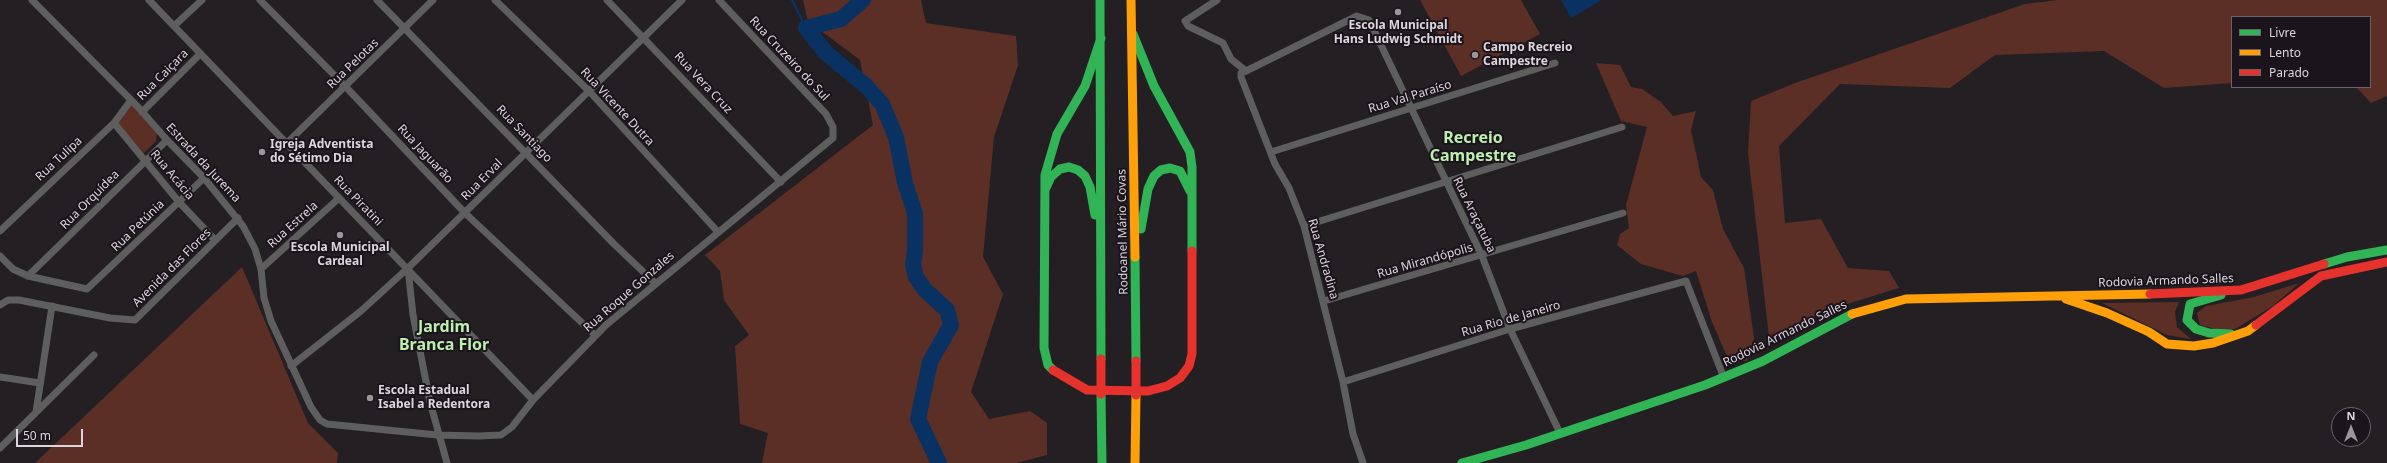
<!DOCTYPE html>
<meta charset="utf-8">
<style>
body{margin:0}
#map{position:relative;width:2387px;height:463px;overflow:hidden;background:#231f23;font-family:"Noto Sans",sans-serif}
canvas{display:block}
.legend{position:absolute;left:2231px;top:16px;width:140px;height:72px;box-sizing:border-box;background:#1b141c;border:1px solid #686269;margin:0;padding:5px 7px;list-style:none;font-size:12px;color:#dcd6dc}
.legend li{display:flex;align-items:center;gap:8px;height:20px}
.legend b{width:20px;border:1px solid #686269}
.north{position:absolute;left:2331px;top:407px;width:40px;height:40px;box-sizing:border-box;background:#1b141c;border:1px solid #686269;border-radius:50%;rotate:0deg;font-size:11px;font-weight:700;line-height:16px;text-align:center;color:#dcd6dc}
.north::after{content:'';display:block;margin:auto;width:14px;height:18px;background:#9b969b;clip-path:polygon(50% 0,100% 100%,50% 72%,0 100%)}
.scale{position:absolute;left:16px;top:429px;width:67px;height:18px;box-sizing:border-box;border:2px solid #dcd6dc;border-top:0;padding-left:5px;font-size:12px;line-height:14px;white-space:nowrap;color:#dcd6dc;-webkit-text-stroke:3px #1b141c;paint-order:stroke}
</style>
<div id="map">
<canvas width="2387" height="463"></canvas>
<ul class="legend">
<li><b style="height:5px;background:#30b455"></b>Livre</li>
<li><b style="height:5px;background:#ff9f0a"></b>Lento</li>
<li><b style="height:5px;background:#e5322d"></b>Parado</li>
</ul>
<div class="north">N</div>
<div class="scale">50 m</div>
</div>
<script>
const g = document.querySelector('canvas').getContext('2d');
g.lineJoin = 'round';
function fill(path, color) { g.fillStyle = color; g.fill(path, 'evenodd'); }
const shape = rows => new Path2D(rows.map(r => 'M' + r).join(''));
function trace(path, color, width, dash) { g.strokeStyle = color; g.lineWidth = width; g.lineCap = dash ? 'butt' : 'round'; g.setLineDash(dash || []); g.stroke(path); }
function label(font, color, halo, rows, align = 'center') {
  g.font = font + ' "Noto Sans",sans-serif'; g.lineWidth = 4; g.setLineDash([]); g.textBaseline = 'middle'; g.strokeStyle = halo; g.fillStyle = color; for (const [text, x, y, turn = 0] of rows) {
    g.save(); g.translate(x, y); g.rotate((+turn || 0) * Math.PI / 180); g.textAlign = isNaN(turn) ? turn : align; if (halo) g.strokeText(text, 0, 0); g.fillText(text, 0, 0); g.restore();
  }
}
fill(shape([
 [803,0,921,0,926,23,1016,36,1018,65,994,137,983,257,1003,294,971,392,989,419,1030,411,1047,423,1047,455,1016,463,762,463,768,433,740,424,735,346,749,335,724,300,720,271,705,255,873,125,860,60,808,21],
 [1420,0,1521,0,1540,34,1461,76],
 [2058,0,2387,0,2387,96,2371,103,2356,87,2370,87,2370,17,2232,17,2232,83,2164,88,2104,51,1995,55,1950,88,1840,84,1779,146,1785,223,1821,219,1848,268,1889,271,1899,288,1831,309,1769,337,1748,153,1751,101,1795,83,2025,4],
 [1596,63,1620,65,1631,87,1642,89,1661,102,1673,116,1696,111,1691,130,1701,177,1713,190,1723,229,1744,268,1754,338,1747,361,1729,361,1712,322,1696,271,1683,276,1641,264,1617,245,1620,234,1629,228,1626,205,1647,127,1621,121],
 [132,105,157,133,156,141,144,153,114,121,128,106],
 [242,267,308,423,338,453,337,463,35,463],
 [2299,283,2273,306,2235,329,2221,330,2200,325,2197,313,2206,306,2254,297],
 [2179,302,2175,312,2177,327,2191,339,2167,335,2102,303]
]), '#5b2f26');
fill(shape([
 [1561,0,1602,0,1571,18]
]), '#093263');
trace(shape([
 [792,0,806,28]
]), '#093263', 2.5);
trace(shape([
 [863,0,841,19,806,28,826,53,866,86,882,104,896,137,905,183,915,213,915,251,913,265,916,277,925,290,947,310,951,325,930,362,918,419,939,463]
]), '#093263', 16);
trace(shape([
 [32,0,138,107,167,140,204,178,243,226,255,249,261,269,264,298,271,321,311,407,320,420,327,424,437,435,479,436,501,435,512,427,533,400,606,325,833,138,833,127,826,114,719,0],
 [149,0,533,400],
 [260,0,345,86,465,213,595,335],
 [377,0,614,244,655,283],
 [495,0,589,91,718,232],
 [607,0,781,182],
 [1217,0,1185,21,1188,26,1223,43,1231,59,1246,71],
 [174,26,202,0],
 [142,112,200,54],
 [114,123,179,202,215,240],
 [287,143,433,0],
 [1271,152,1555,63],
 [1304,226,1622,127],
 [0,231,114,123,131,100],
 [0,256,13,269,28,276,87,289,204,178],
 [408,268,413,315,430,402,447,463],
 [261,269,339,198],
 [28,276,167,140],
 [1324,301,1623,213],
 [0,305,8,300,19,300,110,318,135,320,238,218],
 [291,366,361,311,408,268,682,0],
 [0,377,40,383],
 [1343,382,1510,329,1686,281,1724,378],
 [36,412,52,306],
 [0,448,94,355],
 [1363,463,1353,434,1343,382,1304,226,1289,188,1275,164,1241,77,1241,73,1246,71,1357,16,1369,20,1482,256,1510,329,1560,433]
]), '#5e5e5f', 7);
trace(shape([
 [1100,0,1101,359],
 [1133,34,1154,86,1190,152,1192,167,1192,251],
 [1046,188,1051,177,1060,169,1069,167,1078,170,1085,176,1090,187,1095,215],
 [1141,229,1148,189,1154,176,1161,170,1170,168,1180,171,1190,191],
 [1135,257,1136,361],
 [2324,264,2347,257,2387,250],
 [2221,295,2190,304,2187,320,2196,329,2209,333,2231,334],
 [1053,370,1048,365,1044,348,1045,175,1057,134,1085,86,1101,38],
 [1101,394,1102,463],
 [1462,463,1526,445,1705,385,1763,361,1852,314]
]), '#30b455', 9);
trace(shape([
 [1131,0,1135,257],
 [2066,299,2107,313,2149,332,2167,344,2194,346,2213,343,2248,331,2256,325],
 [1852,314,1906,299,2150,294],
 [1135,463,1136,395]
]), '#ff9f0a', 9);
trace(shape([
 [2150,294,2241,290,2324,264],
 [2256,325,2321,276,2387,262],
 [1053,370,1087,390,1148,391,1167,386,1180,378,1189,366,1192,354,1192,251]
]), '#e5322d', 9);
trace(shape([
 [1101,359,1101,394],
 [1136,361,1136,395]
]), '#e5322d', 9);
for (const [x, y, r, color] of [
 [1398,12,4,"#9b969b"],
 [1475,55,4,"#9b969b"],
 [262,152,4,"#9b969b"],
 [340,235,4,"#9b969b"],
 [370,398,4,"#9b969b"]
]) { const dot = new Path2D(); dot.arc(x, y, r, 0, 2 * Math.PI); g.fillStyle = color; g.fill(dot); trace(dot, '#1b141c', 1.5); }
label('bold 12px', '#dcd6dc', '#1b141c', [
 ["Escola Municipal",1398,26,"center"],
 ["Hans Ludwig Schmidt",1398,40,"center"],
 ["Campo Recreio",1483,48],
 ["Campestre",1483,62],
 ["Igreja Adventista",270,145],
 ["do Sétimo Dia",270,159],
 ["Escola Municipal",340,248,"center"],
 ["Cardeal",340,262,"center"],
 ["Escola Estadual",378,391],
 ["Isabel a Redentora",378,405]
], 'left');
label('12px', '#dcd6dc', '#1b141c', [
 ["Rua Cruzeiro do Sul",789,59,47],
 ["Rua Pelotas",353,64,-44],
 ["Rua Caiçara",163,75,-45],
 ["Rua Vera Cruz",703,83,47],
 ["Rua Val Paraíso",1410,97,-17],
 ["Rua Vicente Dutra",617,107,47],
 ["Rua Santiago",524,134,46],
 ["Rua Jaguarão",425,154,47],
 ["Rua Tulipa",59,159,-43],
 ["Estrada da Jurema",203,163,47],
 ["Rua Acácia",172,175,50],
 ["Rua Erval",482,180,-45],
 ["Rua Orquídea",90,200,-45],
 ["Rua Piratini",358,201,46],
 ["Rua Araçatuba",1474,215,64],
 ["Rua Estrela",293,225,-42],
 ["Rua Petúnia",138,226,-44],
 ["Rodoanel Mário Covas",1123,232,-91],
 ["Rua Andradina",1323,259,74],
 ["Rua Mirandópolis",1425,261,-16],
 ["Avenida das Flores",172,268,-45],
 ["Rodovia Armando Salles",2166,281,-2],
 ["Rua Roque Gonzales",629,292,-41],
 ["Rua Rio de Janeiro",1511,319,-16],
 ["Rodovia Armando Salles",1785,334,-26]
]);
label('bold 16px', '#bdefae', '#1b141c', [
 ["Recreio",1473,138],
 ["Campestre",1473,156],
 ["Jardim",444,327],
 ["Branca Flor",444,345]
]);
</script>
